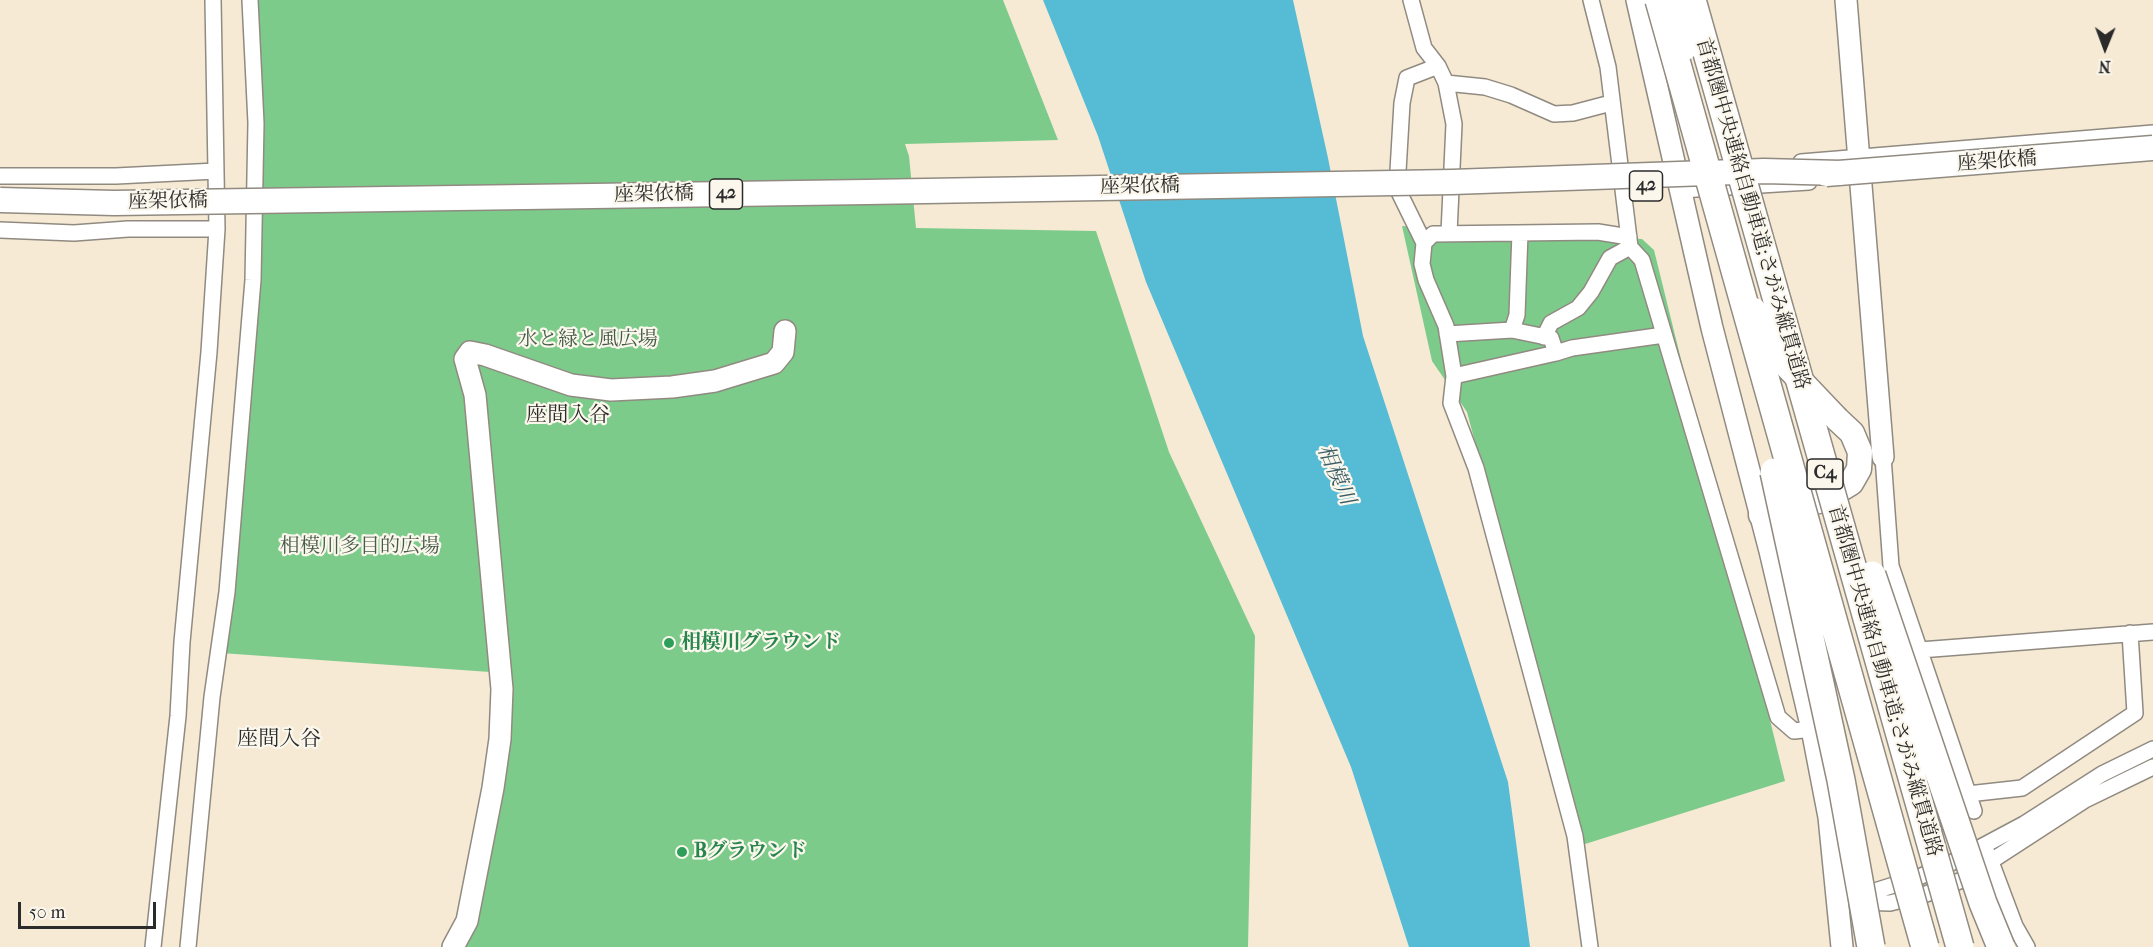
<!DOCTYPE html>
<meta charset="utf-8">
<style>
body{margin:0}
#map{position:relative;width:2153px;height:947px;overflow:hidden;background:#f6ead5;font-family:"IM FELL French Canon",serif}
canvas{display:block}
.north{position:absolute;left:2075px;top:18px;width:60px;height:60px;-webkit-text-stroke:4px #fbf7ec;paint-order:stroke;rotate:181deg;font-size:16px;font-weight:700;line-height:24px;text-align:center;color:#2b2b2b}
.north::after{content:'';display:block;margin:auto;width:21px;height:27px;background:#2b2b2b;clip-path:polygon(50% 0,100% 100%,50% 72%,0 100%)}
.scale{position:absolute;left:18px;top:902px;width:138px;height:27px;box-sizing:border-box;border:3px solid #2b2b2b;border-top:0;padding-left:8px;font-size:18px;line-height:21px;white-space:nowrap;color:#2b2b2b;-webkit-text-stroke:4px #fbf7ec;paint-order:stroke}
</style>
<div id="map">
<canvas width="2153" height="947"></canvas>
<div class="north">N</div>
<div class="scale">50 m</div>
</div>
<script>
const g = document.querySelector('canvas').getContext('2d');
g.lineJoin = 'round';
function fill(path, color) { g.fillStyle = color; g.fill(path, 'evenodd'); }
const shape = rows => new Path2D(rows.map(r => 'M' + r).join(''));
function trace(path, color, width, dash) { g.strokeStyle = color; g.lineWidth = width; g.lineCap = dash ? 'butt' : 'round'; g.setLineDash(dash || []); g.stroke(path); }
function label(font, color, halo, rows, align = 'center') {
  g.font = font + ' "IM FELL French Canon","Noto Serif JP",serif'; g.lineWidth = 4.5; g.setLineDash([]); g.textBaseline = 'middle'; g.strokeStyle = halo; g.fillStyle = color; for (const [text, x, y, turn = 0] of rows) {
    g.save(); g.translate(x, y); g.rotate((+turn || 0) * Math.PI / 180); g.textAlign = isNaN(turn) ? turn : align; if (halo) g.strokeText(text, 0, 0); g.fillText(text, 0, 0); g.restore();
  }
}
fill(shape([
 [250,0,1003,0,1058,140,905,144,909,156,916,228,1096,231,1169,452,1255,636,1248,947,462,947,504,673,221,653,253,280],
 [1402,226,1642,239,1654,250,1785,781,1582,845,1467,412,1432,361]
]), '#7dcb8b');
fill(shape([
 [1043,0,1293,0,1328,158,1363,336,1508,782,1530,947,1409,947,1351,767,1146,282,1098,136]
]), '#56bbd4');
const street = shape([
 [1411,0,1424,48,1438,66,1446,83,1454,124,1449,233],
 [1591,0,1608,67,1630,247,1642,260,1778,717,1794,731,1812,729],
 [1446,83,1485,87,1511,95,1554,114,1573,113,1611,103],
 [1801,162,2153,133],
 [0,176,116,176,216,171],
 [1681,190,1809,182],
 [0,230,74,233,128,229,217,229],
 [1424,243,1397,188,1402,103,1407,78,1438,66],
 [1512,330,1517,315,1520,233],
 [1447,334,1512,330,1551,338,1556,353,1454,376],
 [1544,337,1551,323,1578,308,1591,292,1610,258,1630,247],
 [1556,353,1572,348,1664,335],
 [1883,457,1891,566,1974,811],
 [1920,650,2153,632],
 [1968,794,2022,788,2135,713,2130,633],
 [1988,854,2015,926,2027,947],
 [1856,897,1919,877,1951,863,2024,824,2102,774,2153,749],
 [1857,902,1890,903,1926,894,1962,880,2085,800,2153,767],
 [153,947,178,716,182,642,209,352,217,229,213,0],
 [188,947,212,697,227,592,253,280,256,123,250,0],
 [1590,947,1575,836,1476,468,1451,403,1454,376,1446,326,1426,280,1422,264,1424,243,1433,234,1598,232,1629,237]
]);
const secondary = shape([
 [1637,0,1712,328,1770,551,1812,729,1829,817,1842,947],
 [1846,0,1883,457],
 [453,947,467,921,493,788,500,739,502,689,475,395,465,359,470,352,485,355,571,385,611,390,672,387,715,381,774,363,783,352,785,331]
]);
const primary = shape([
 [1761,515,1823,500,1851,483,1859,469,1860,452,1852,433,1837,419]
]);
trace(street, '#908a80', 18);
trace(secondary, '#908a80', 24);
trace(primary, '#908a80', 27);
trace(street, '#fff', 15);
trace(secondary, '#fff', 21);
trace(primary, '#fff', 24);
const primaryBridge = shape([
 [1677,0,1685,48],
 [1826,174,2153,148],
 [0,200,114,203,867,192,1452,182,1764,171,1841,173],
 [1754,310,1779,358,1837,419]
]);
const highwayBridge = shape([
 [1659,0,1925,947],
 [1692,0,1960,947],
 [1774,472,1841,780,1871,947],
 [1872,575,1983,903,2001,947]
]);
trace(primaryBridge, '#908a80', 27, []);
trace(highwayBridge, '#908a80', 30, []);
trace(primaryBridge, '#fff', 24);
trace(highwayBridge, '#fff', 27);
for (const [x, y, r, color] of [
 [669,643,6,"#2e9e5b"],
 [682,852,6,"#2e9e5b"]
]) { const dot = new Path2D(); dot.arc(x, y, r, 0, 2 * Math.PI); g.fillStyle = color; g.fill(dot); trace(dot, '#fbf7ec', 2); }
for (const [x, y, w] of [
 [1646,186,33],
 [726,194,33],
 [1825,474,36]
]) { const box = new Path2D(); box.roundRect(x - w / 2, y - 15, w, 30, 4.5); g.fillStyle = '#fbf7ec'; g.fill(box); trace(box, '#2b2b2b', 1.5); }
label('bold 18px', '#2b2b2b', null, [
 ["42",1646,186],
 ["42",726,194],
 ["C4",1825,474]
]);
label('20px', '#2b2b2b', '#fbf7ec', [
 ["座架依橋",1997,162,-4],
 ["座架依橋",1140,187,-1],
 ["座架依橋",654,195,-1],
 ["座架依橋",168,202,-1],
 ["首都圏中央連絡自動車道;さがみ縦貫道路",1752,214,74],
 ["首都圏中央連絡自動車道;さがみ縦貫道路",1884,681,74]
]);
label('20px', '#445b48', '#fbf7ec', [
 ["水と緑と風広場",588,340],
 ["相模川多目的広場",360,547]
]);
label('bold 20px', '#27864d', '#fbf7ec', [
 ["相模川グラウンド",681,643],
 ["Bグラウンド",694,852]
], 'left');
label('21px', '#2b2b2b', '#fbf7ec', [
 ["座間入谷",568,416],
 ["座間入谷",279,740]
]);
label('italic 21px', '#3a5d66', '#fbf7ec', [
 ["相模川",1335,475,66]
]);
</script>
